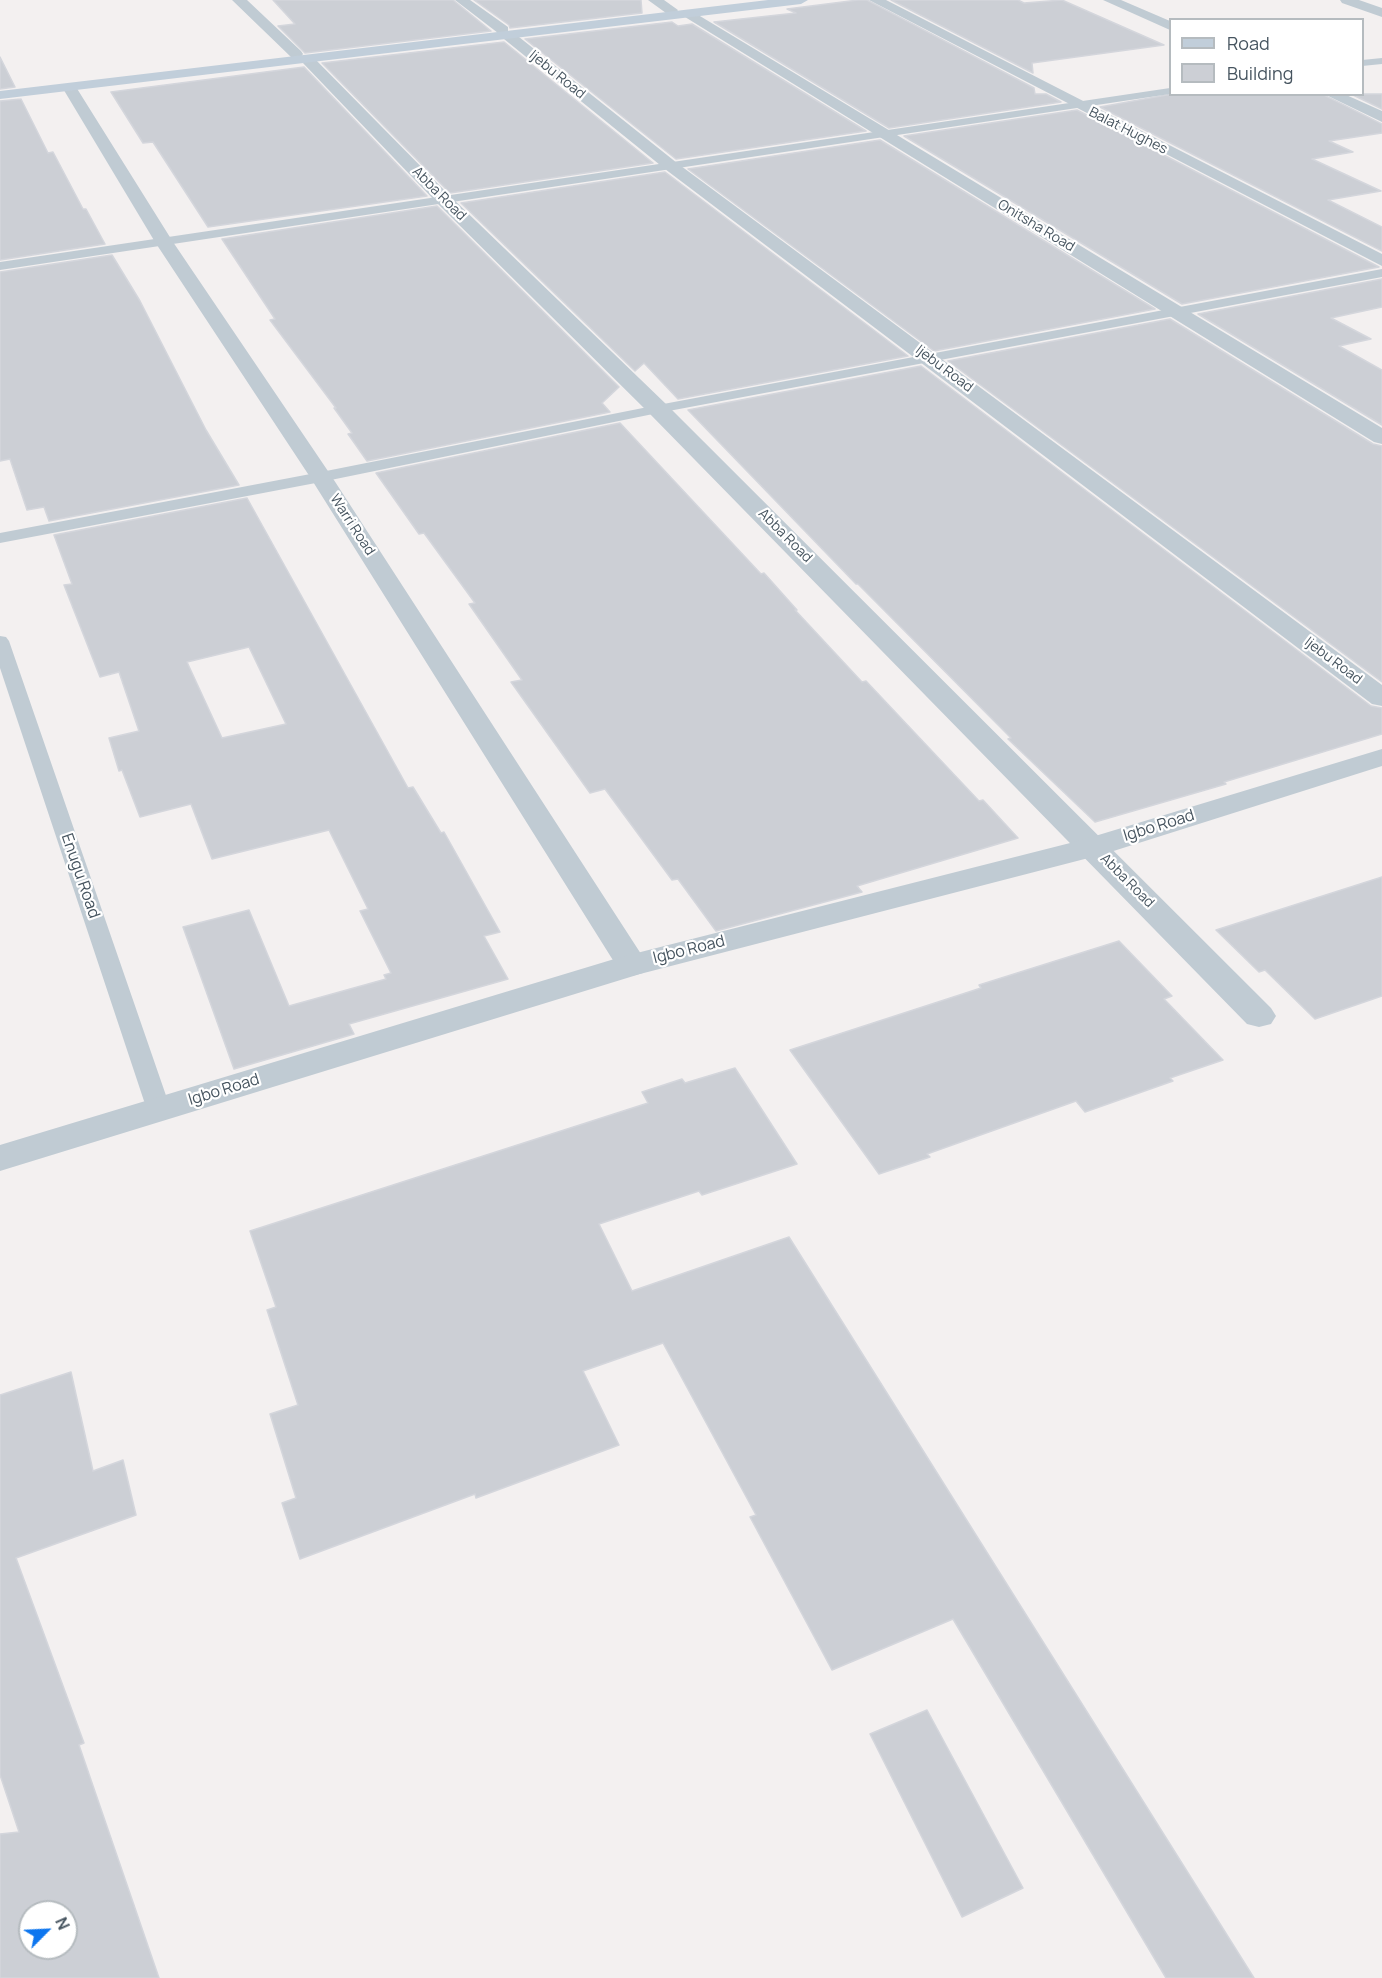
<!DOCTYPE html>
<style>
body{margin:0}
#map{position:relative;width:1382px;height:1978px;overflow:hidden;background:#f3f0f0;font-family:Manrope,sans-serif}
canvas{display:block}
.legend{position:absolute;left:1169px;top:18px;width:195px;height:78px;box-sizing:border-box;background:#fff;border:2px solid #b5bbbf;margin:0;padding:8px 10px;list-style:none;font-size:18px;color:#46545f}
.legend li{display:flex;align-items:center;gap:12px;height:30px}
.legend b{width:30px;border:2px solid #b5bbbf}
.north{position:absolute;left:18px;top:1900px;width:60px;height:60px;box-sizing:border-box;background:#fff;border:2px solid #b5bbbf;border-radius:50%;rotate:66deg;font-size:16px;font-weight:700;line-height:24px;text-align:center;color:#46545f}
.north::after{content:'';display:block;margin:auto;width:21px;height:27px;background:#0d76ef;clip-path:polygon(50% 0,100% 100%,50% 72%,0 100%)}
</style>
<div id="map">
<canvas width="1382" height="1978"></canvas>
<ul class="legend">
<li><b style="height:8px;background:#c1ceda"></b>Road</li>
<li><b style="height:16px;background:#cccfd5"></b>Building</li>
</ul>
<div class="north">N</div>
</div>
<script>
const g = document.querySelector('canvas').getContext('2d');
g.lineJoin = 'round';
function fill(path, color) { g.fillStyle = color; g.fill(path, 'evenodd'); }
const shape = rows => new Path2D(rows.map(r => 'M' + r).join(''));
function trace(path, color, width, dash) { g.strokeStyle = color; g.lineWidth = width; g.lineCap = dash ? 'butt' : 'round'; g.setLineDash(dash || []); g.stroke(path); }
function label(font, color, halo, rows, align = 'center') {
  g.font = font + ' Manrope,sans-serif'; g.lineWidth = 4.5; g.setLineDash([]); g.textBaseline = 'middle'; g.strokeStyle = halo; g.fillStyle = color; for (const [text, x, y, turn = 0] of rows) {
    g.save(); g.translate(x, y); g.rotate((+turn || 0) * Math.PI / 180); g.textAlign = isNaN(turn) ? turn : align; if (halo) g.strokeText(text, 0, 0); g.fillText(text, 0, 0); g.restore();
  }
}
const building = shape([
 [273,0,453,0,491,31,305,53,278,26,295,24,273,0],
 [474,0,641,0,642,13,510,28,509,25,474,0],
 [858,0,867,0,1034,88,1035,94,1046,94,1061,102,889,128,714,22,796,13,787,9,858,0],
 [891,0,1018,0,1024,3,1062,0,1164,45,1032,63,1033,73,891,0],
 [672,22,678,26,692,24,866,131,676,159,525,39,672,22],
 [504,42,653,163,450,193,322,63,504,42],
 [0,57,15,87,0,89,0,57],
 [304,67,427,196,208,227,153,142,143,143,111,92,304,67],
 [1172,94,1322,94,1382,124,1382,133,1329,141,1353,152,1312,159,1381,191,1328,200,1382,227,1382,251,1100,107,1172,94],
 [1351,94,1382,94,1382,109,1351,94],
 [21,99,48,153,53,152,83,209,86,209,105,244,0,260,0,101,21,99],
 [1077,110,1379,267,1182,304,904,136,1077,110],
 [880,140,1155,309,934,351,688,169,880,140],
 [665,172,908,356,678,399,644,363,635,371,461,203,665,172],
 [437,206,619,387,602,403,610,412,367,461,348,434,352,433,334,408,336,408,270,320,275,319,222,239,437,206],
 [112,255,140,301,206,430,239,485,49,521,44,507,27,510,10,459,0,461,0,272,112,255],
 [1382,279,1382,307,1331,318,1371,339,1339,346,1382,370,1382,425,1198,314,1382,279],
 [1170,319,1373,444,1382,446,1382,682,948,361,1170,319],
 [921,366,1371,706,1382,708,1382,734,1224,782,1226,784,1095,822,1008,739,1011,738,858,584,856,584,688,410,921,366],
 [620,423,761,574,764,573,797,610,795,610,862,682,866,681,979,801,983,800,1018,838,857,886,862,892,716,931,678,879,672,880,605,789,590,793,511,682,522,680,469,604,475,603,424,533,419,534,376,473,620,423],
 [247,498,408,788,413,787,441,833,444,832,500,932,484,936,508,979,349,1024,354,1034,234,1069,183,927,249,910,289,1006,386,979,384,975,391,973,360,911,368,909,329,830,212,859,191,804,140,817,122,770,119,771,109,738,139,731,119,672,100,677,64,585,72,584,54,535,247,498],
 [249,647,286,724,222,738,187,662,249,647],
 [1382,877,1382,996,1315,1019,1265,970,1259,972,1216,930,1382,877],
 [1119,941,1172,996,1164,999,1223,1060,1170,1078,1173,1081,1085,1112,1076,1101,927,1154,930,1157,879,1174,790,1050,981,988,979,985,1119,941],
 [735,1068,797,1164,702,1195,699,1191,599,1224,632,1291,789,1237,1254,1978,1166,1978,953,1619,832,1670,750,1517,756,1515,663,1343,583,1371,619,1445,476,1498,475,1494,300,1559,282,1503,296,1498,270,1414,298,1405,267,1310,276,1307,250,1231,648,1103,642,1092,682,1079,685,1083,735,1068],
 [71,1372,93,1471,123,1460,136,1515,16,1558,84,1743,79,1745,159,1978,0,1978,0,1834,19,1832,0,1775,0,1395,71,1372],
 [30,1912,66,1912,66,1948,30,1948,30,1912],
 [927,1710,1023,1888,962,1917,870,1734,927,1710]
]);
fill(building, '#cccfd5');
trace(building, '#d4d6dc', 1.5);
fill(shape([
 [1382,58,1382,64,1362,66,1362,60,1382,58],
 [1170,88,1170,94,0,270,0,262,1170,88],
 [1382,269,1382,277,658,413,321,482,0,543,0,533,321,472,658,405,1382,269],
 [0,636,6,637,9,641,171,1110,168,1116,159,1119,150,1116,147,1110,0,668,0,636]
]), '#c0cbd3');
fill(shape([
 [232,0,247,0,301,51,303,54,301,57,291,57,232,0],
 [455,0,470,0,508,27,508,32,514,33,677,163,1382,685,1382,706,1372,704,665,169,504,39,504,34,498,33,455,0],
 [648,0,664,0,678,10,676,13,666,13,648,0],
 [869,0,886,0,1382,254,1382,266,869,0],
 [307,55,312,56,450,196,666,404,1271,1008,1276,1016,1271,1024,1259,1027,1247,1024,650,414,438,204,302,62,300,59,302,56,307,55],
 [69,83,76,87,173,242,332,477,643,957,648,965,643,973,632,976,621,973,310,477,155,242,62,87,69,83]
]), '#c0cbd3');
fill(shape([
 [1103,0,1121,0,1170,21,1170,30,1103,0],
 [1340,0,1359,0,1382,8,1382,17,1342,3,1340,0],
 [690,10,1382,428,1382,444,1374,442,685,17,683,14,690,10],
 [1324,94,1344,94,1382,111,1382,122,1324,94],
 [1382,749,1382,766,1104,854,640,974,0,1171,0,1145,621,957,1082,840,1382,749]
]), '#c0cbd3');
fill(shape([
 [768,0,808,0,801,4,0,99,0,91,768,0]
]), '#c1ceda');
label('14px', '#46545f', '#fff', [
 ["Ijebu Road",557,75,39],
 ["Balat Hughes",1128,131,27],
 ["Abba Road",439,194,45],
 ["Onitsha Road",1036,226,31],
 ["Ijebu Road",944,369,37],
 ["Warri Road",352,525,57],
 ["Abba Road",785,536,45],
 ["Ijebu Road",1333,661,37],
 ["Abba Road",1127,881,45]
]);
label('16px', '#46545f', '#fff', [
 ["Igbo Road",1159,826,-17],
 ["Enugu Road",80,876,71],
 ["Igbo Road",689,950,-14],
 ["Igbo Road",224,1090,-17]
]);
</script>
